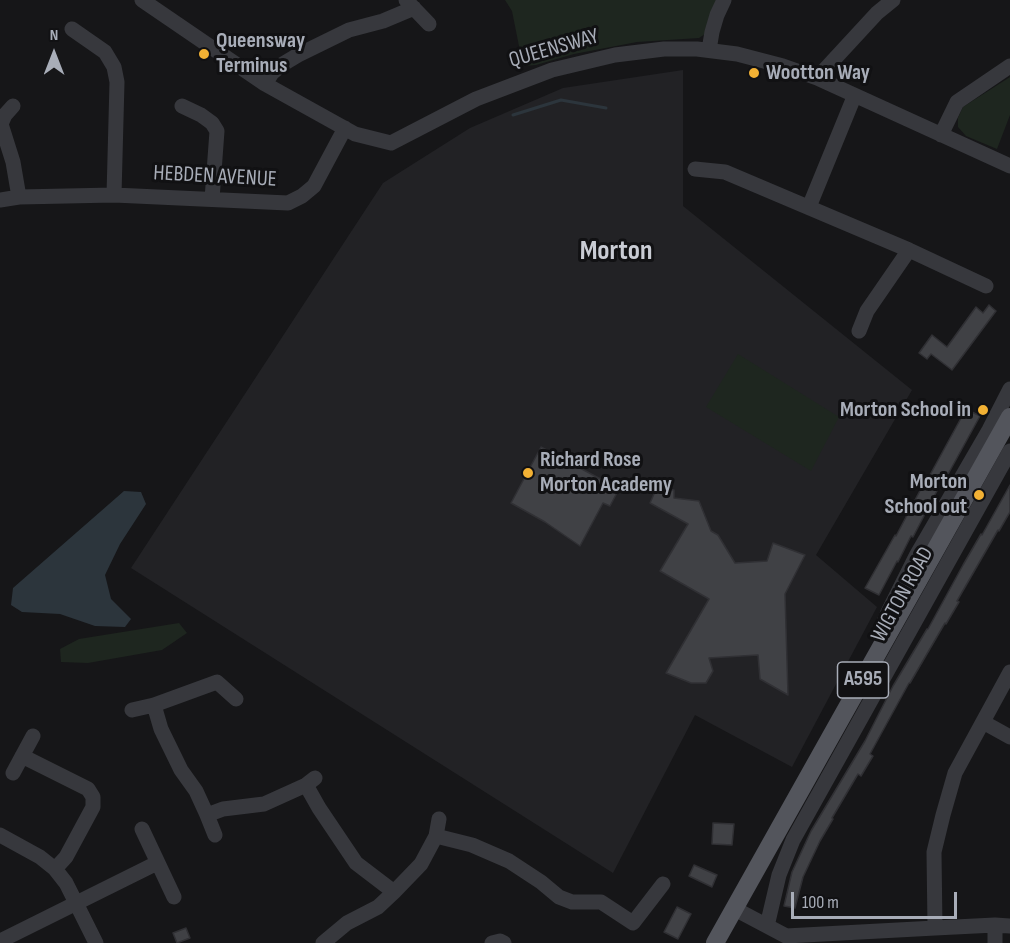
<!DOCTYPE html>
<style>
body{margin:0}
#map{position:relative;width:1010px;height:943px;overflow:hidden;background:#161618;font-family:"Sofia Sans Condensed",sans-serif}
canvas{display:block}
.north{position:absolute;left:24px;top:24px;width:60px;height:60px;-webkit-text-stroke:4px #111113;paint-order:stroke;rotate:0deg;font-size:16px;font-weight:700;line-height:24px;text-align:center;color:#a8adb8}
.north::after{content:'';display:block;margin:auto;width:21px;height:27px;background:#a8adb8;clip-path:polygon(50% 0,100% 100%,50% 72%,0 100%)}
.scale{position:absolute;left:791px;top:892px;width:166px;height:27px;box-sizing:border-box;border:3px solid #a8adb8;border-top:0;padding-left:8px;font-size:18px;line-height:21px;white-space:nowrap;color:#a8adb8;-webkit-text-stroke:4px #111113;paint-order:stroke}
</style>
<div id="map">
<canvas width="1010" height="943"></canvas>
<div class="north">N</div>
<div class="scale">100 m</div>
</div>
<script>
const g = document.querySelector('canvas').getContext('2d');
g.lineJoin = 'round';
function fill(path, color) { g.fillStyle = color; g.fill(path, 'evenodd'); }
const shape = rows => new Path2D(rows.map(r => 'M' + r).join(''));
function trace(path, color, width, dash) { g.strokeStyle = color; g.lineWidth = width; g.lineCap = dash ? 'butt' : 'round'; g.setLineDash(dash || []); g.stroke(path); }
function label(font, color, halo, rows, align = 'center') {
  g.font = font + ' "Sofia Sans Condensed",sans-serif'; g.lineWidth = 6; g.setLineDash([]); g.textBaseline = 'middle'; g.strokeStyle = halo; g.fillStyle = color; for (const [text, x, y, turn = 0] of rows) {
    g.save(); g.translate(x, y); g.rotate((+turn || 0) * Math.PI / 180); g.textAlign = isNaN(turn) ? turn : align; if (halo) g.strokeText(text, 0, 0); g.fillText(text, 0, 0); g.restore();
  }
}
fill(shape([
 [683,70,683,206,912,390,816,555,877,607,792,767,695,715,613,873,131,568,383,183,470,128,563,88]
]), '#222225');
fill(shape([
 [505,0,719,0,705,34,699,38,637,42,574,54,536,65,523,66,512,11],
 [1010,77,1010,115,997,149,966,136,958,127,958,118,963,107],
 [738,354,839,417,811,471,706,407],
 [179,623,187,633,162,650,88,663,61,662,60,649,79,639]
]), '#1e261f');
fill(shape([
 [124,491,141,492,146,504,120,544,105,575,111,599,131,619,125,627,95,626,60,614,22,612,11,605,13,588]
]), '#2c353c');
trace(shape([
 [513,115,561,100,606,108]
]), '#2c353c', 3);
const building = shape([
 [989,305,996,311,952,370,931,354,927,359,919,353,932,335,947,347,976,307,983,313,989,305],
 [966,409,980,416,941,487,939,487,913,537,911,536,898,562,897,561,879,595,865,588,895,535,896,536,924,483,925,484,966,409],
 [541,447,619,489,610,506,603,503,580,546,545,522,511,503,541,447],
 [1010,485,1010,512,999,531,998,530,957,601,959,602,946,624,945,623,910,683,909,683,870,754,873,756,861,776,858,774,832,818,833,819,820,841,803,877,795,908,784,906,792,872,811,831,865,741,893,686,927,629,928,629,963,565,981,534,982,535,1010,485],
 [657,487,674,490,674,498,699,501,711,531,718,535,735,563,767,561,773,543,805,555,785,594,788,695,760,679,758,655,709,658,713,671,706,683,691,683,666,673,709,599,660,571,688,524,650,503,657,487],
 [713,823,734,824,732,845,712,844,713,823],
 [694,865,717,875,712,887,689,876,694,865],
 [677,907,691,914,678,939,664,932,677,907],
 [186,928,190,938,177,943,173,933,186,928]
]);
fill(building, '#404145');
trace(building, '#303034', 1.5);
trace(shape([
 [142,0,265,84,355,134,391,143,476,99,552,70,615,55,664,49,697,49,737,54,783,66,817,78,1010,166],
 [406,0,429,24],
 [72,29,105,52,114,67,117,82,114,195],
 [709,50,712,32,717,15,724,0],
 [817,78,877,13,893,0],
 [265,84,272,73,283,64,298,55,349,30,383,21,414,8],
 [13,106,5,115,1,124,13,162,19,197],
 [182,106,201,115,212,123,217,131,212,199],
 [941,135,957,102,1010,66],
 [695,169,725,172,909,250,986,286],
 [0,200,19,197,114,195,288,203,302,196,314,186,345,128],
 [809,207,854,97],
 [859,331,867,311,909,250],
 [894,624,885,619,889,610,916,556,989,430,1010,389],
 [154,705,161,729,181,770,196,791,207,815,223,809,264,804,306,785,315,778],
 [132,710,154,705,217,682,236,699],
 [983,722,1010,737],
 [22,756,88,789,93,797,93,807,66,857,55,869],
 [13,773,33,736],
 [306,785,319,808,356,863,394,892],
 [207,815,215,835],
 [142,829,174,897],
 [0,835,40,857,55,869,66,883,96,943],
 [436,836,472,845,509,861,541,882,559,897,572,902,601,902,633,923,663,884],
 [735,909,786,936,935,928,995,925,1010,926],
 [767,926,779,875,793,840,1010,451],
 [935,928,934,852,943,815,955,773,1010,672],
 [0,941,157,863],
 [323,943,347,923,378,907,394,892,421,864,436,836,439,819],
 [492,943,500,941,504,943],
 [995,943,995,925]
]), '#37383d', 15);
trace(shape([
 [715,943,1010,417]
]), '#53555c', 18);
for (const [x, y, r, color] of [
 [204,54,6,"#f2b134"],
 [754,73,6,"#f2b134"],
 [983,410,6,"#f2b134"],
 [528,473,6,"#f2b134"],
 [979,495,6,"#f2b134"]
]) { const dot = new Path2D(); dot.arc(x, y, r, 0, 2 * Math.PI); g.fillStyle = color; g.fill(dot); trace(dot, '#111113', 2); }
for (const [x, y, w] of [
 [863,680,51]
]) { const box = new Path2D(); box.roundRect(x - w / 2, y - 18, w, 36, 4.5); g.fillStyle = '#111113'; g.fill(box); trace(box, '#a8adb8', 1.5); }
label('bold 21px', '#a8adb8', null, [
 ["A595",863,680]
]);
label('bold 22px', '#a8adb8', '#111113', [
 ["Queensway",216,41],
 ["Terminus",216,66],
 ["Wootton Way",766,73],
 ["Morton School in",971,410,"right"],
 ["Richard Rose",540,460],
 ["Morton Academy",540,485],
 ["Morton",967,482,"right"],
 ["School out",967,507,"right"]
], 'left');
label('22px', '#a8adb8', '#111113', [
 ["QUEENSWAY",554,49,-16],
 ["HEBDEN AVENUE",215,177,3],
 ["WIGTON ROAD",903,595,-61]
]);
label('bold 28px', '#c9ccd4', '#111113', [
 ["Morton",616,252]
]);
</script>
